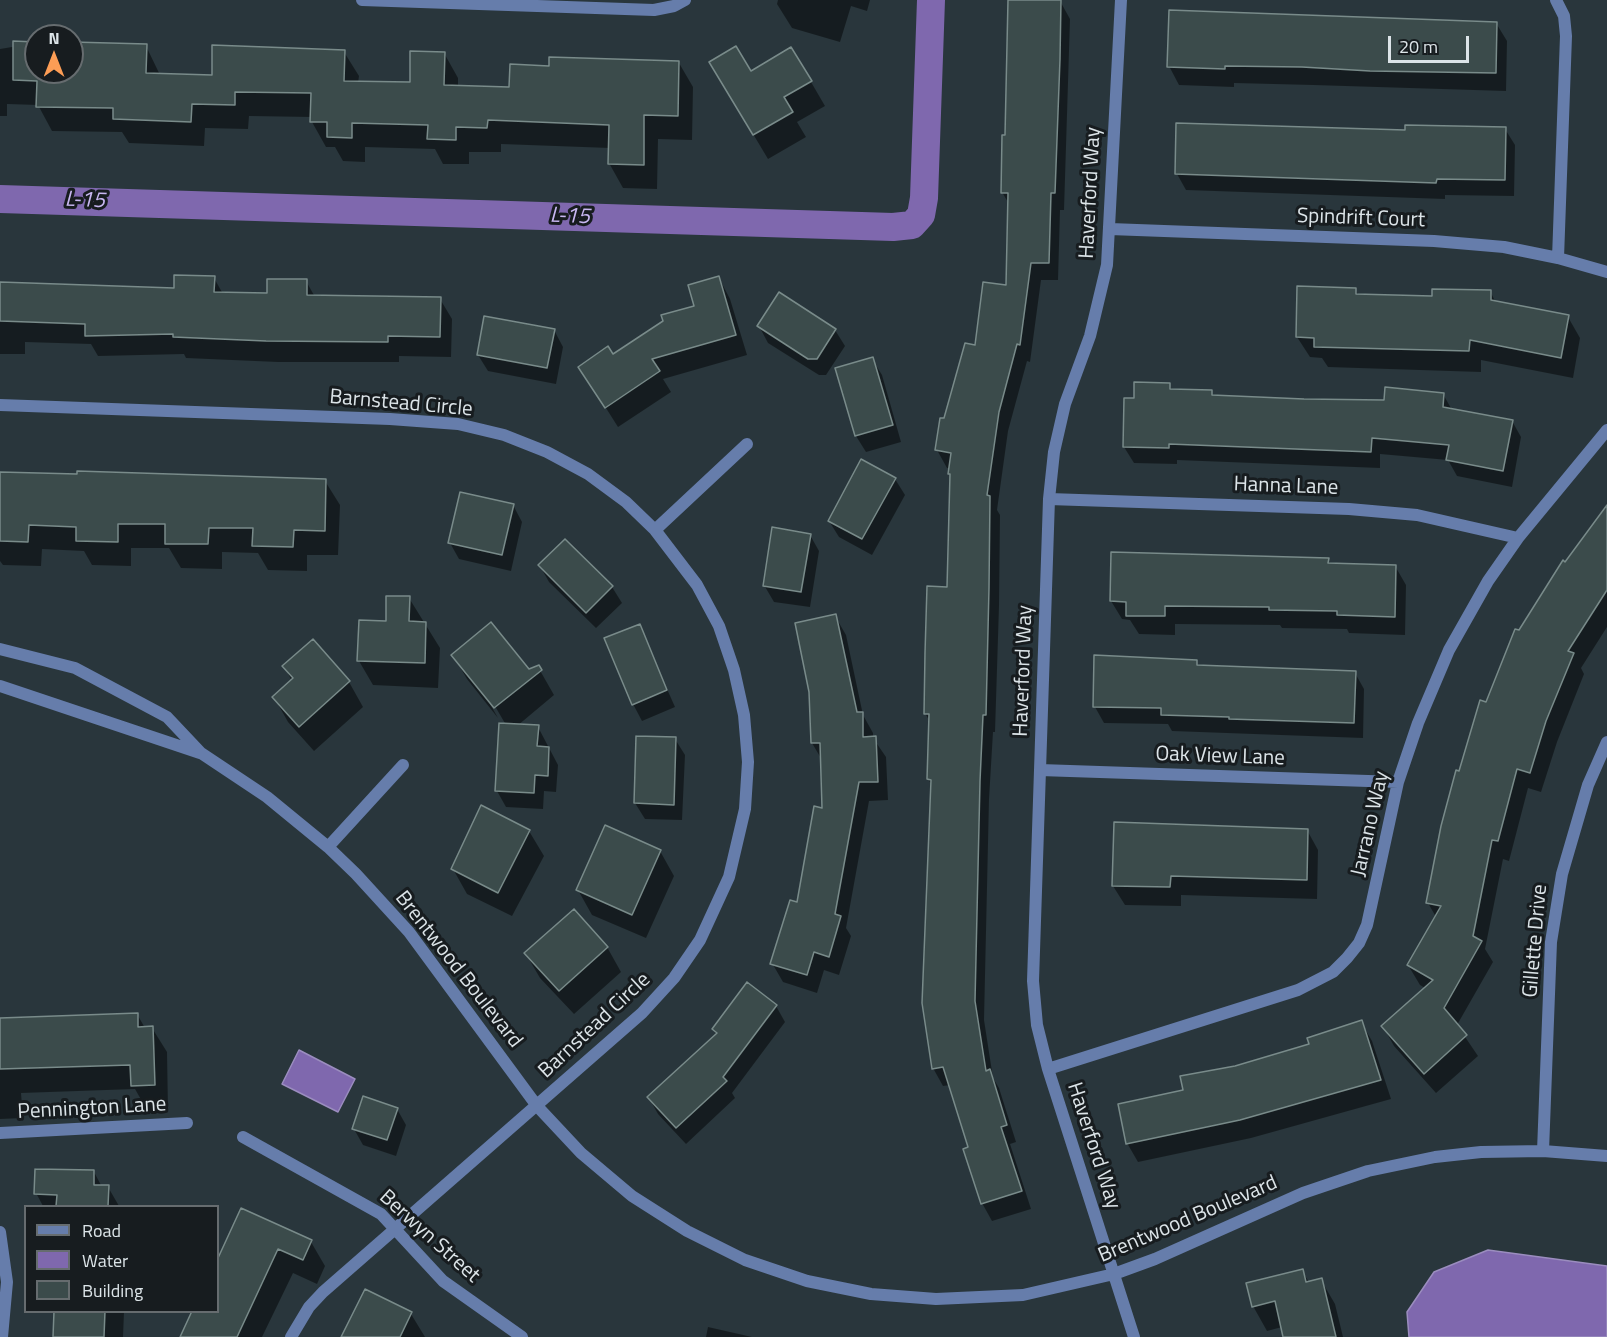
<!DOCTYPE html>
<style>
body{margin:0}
#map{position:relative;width:1607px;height:1337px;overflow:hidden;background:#29363c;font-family:"Titillium Web",sans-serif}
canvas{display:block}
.legend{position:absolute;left:24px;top:1205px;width:195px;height:108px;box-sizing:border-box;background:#171c1f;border:2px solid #666c6f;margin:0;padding:8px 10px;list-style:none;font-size:18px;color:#dce4e8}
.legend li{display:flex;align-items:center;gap:12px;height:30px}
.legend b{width:30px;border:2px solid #666c6f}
.north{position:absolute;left:24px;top:24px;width:60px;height:60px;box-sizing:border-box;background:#171c1f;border:2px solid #666c6f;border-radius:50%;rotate:0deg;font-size:16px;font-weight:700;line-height:24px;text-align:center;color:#dce4e8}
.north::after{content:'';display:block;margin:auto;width:21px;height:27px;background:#fd9d55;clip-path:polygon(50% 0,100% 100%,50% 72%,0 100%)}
.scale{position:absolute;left:1388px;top:36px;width:81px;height:27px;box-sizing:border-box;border:3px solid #dce4e8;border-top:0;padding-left:8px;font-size:18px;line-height:21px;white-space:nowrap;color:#dce4e8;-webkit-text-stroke:4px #171c1f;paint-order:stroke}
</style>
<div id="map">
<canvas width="1607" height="1337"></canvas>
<ul class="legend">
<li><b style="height:8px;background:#667dab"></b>Road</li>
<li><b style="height:16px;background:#7f68ae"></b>Water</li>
<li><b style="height:16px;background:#3b4b4b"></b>Building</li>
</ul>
<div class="north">N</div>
<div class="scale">20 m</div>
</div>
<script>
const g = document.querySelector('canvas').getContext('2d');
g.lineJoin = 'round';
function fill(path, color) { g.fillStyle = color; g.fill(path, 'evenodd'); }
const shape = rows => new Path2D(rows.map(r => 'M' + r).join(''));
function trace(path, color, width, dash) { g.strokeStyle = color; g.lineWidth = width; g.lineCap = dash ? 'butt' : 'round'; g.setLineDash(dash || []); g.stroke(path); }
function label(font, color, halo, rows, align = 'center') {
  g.font = font + ' "Titillium Web",sans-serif'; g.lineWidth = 6; g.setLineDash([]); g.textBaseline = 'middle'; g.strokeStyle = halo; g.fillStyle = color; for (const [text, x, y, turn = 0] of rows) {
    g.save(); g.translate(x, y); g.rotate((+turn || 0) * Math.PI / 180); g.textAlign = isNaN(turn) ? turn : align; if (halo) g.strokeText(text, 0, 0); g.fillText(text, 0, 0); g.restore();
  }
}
const water = shape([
 [299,1050,355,1079,338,1112,282,1084,299,1050],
 [1488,1250,1607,1266,1607,1337,1409,1337,1407,1312,1434,1272,1488,1250]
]);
fill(water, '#7f68ae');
trace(water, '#9b8dbf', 1.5);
fill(shape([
 [778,0,870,0,867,11,851,6,840,42,792,28,777,4],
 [1060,1,1070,19,1064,210,1060,210,1058,280,1041,280,1030,362,1027,361,1008,431,997,510,1000,515,999,606,995,732,993,732,989,799,984,1020,993,1078,999,1088,1016,1142,1010,1144,1031,1209,992,1221,982,1203,970,1148,950,1085,943,1086,933,1068,932,785,928,779,930,722,925,713,948,588,951,477,950,468,947,468,937,450,945,420,976,347,1007,287,1009,204,1002,192,1006,136],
 [1496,23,1507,41,1506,91,1313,85,1234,83,1234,87,1179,85,1169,66],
 [36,43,36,72,72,72,72,44,146,46,160,75,213,76,344,52,359,76,358,83,411,84,444,53,458,78,458,87,511,88,550,67,679,63,693,87,692,140,658,139,657,189,623,188,609,163,610,148,501,144,501,152,469,152,469,164,443,164,435,149,365,147,365,162,343,161,335,147,326,147,312,122,312,117,249,116,248,129,205,128,204,146,129,143,122,132,52,131,38,105,7,104,7,116,0,116,0,49],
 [751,73,811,82,825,106,797,122,806,137,768,159,725,87],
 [1505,129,1515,145,1514,196,1445,195,1445,199,1186,190,1177,174,1407,131],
 [214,278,223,294,268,295,306,281,315,297,440,299,452,319,451,357,399,356,399,362,278,362,186,358,184,354,98,356,91,344,25,342,25,354,0,354,0,283,175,289],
 [719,278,730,299,747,355,663,379,671,392,618,427,580,367,613,356,696,307],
 [1355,289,1359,296,1434,297,1490,291,1496,303,1568,317,1580,338,1573,378,1481,360,1481,372,1328,367,1322,358,1310,357,1297,337],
 [759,326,835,330,845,346,826,375,819,375,768,343],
 [554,330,563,347,556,384,488,371,478,355],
 [872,359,882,375,901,442,866,452,856,436,837,369],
 [1169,384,1172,390,1211,391,1214,397,1385,402,1443,394,1452,410,1512,421,1521,437,1512,487,1457,476,1448,460,1380,454,1380,468,1177,460,1177,464,1134,463,1124,447,1136,400],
 [0,473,325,481,340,505,338,555,307,555,307,571,268,570,258,553,222,552,222,569,181,568,169,548,131,548,131,566,92,565,84,551,42,549,41,566,3,565,0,561],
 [895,479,905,495,872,555,839,537,829,521],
 [513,505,522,522,511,571,459,559,450,543],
 [1607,507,1607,627,1581,668,1584,674,1557,742,1541,792,1528,788,1509,861,1503,859,1485,949,1493,962,1457,1025,1478,1056,1436,1093,1394,1046,1383,1026,1425,988,1420,985,1408,965,1436,917,1428,903,1460,773,1487,704,1519,632],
 [810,535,819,551,810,607,774,602,764,585],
 [565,541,612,587,622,603,596,628,549,582,540,566],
 [1328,560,1330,564,1395,566,1406,585,1405,635,1349,633,1347,629,1282,628,1280,625,1175,624,1175,635,1139,634,1130,620,1122,619,1111,601],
 [409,598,440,648,438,688,373,685,359,661],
 [835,616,846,635,863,715,873,733,873,738,886,757,888,800,869,801,846,928,851,936,839,975,824,970,817,993,783,982,772,963,798,904,823,810,822,760,812,743],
 [639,626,675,707,642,721,633,704],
 [313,641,349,682,363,707,314,751,288,722,274,697,292,681,284,666],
 [453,655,529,671,538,667,554,695,517,726,538,727,558,765,556,792,544,791,543,809,506,807,497,791,506,725,492,701,489,702,498,718,467,679],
 [1196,662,1199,667,1355,673,1364,689,1363,738,1172,731,1168,724,1104,723,1095,707],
 [675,739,685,755,682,820,645,819,635,803],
 [482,807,529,831,544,856,512,916,467,894,453,869],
 [1307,830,1318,850,1317,899,1181,895,1181,906,1125,905,1113,886],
 [660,851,674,876,646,938,592,915,578,890],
 [607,947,621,972,574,1014,540,978,526,954],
 [776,1006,785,1022,732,1093,735,1098,686,1144,658,1114,649,1098,717,1035,714,1030],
 [137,1014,145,1028,152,1028,167,1052,168,1110,147,1110,135,1089,21,1093,23,1118,0,1119,0,1019],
 [1361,1022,1372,1041,1391,1099,1251,1138,1138,1162,1127,1143,1184,1091,1236,1067,1311,1045],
 [397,1109,406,1125,396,1156,363,1145,354,1129],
 [94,1172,102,1187,108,1187,119,1206,43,1206,36,1193],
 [242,1210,311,1242,325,1266,317,1284,293,1273,262,1337,182,1337,218,1312,218,1262],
 [1302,1271,1309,1282,1321,1280,1335,1304,1343,1337,1285,1337,1282,1327,1267,1331,1253,1306],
 [365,1291,411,1314,425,1337,343,1337],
 [55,1312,124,1312,123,1337,55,1337],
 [708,1327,752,1337,706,1337]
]), '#0007');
trace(shape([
 [0,199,893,227,912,225,921,215,924,198,931,0]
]), '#7f68ae', 28);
const building = shape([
 [1008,0,1061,0,1060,59,1055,193,1051,193,1049,263,1031,263,1020,345,1017,344,999,412,987,495,990,496,989,588,986,715,983,715,980,781,975,1001,986,1071,990,1069,1007,1125,1001,1127,1022,1191,981,1204,963,1149,968,1147,943,1067,932,1069,922,1003,931,780,927,779,929,714,924,714,925,653,927,586,947,587,950,474,948,474,951,453,935,450,940,418,944,418,965,343,975,345,983,282,1006,285,1008,193,1001,193,1002,135,1005,135,1008,0],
 [1169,10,1497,22,1496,73,1370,71,1302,67,1225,66,1225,69,1167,67,1169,10],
 [13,41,36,42,36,72,72,72,72,42,147,44,146,73,212,75,212,45,345,50,344,81,410,82,410,51,445,52,444,85,509,87,510,64,549,66,549,57,679,61,678,116,644,115,644,165,608,164,609,125,488,120,487,128,456,127,456,140,427,139,428,125,352,123,352,138,327,137,327,122,310,122,311,93,235,92,235,105,192,104,191,122,113,119,113,108,36,107,37,81,13,80,13,41],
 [736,46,751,71,791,47,812,81,784,97,793,112,753,135,709,62,736,46],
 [1176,123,1405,130,1405,125,1506,127,1505,180,1437,179,1436,183,1175,174,1176,123],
 [174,275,215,276,214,292,267,293,267,279,307,279,307,295,441,297,440,337,388,336,388,342,266,341,173,337,173,334,85,336,85,324,0,321,0,282,174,288,174,275],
 [719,276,736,335,652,359,660,371,605,408,578,367,608,346,613,354,663,321,661,315,694,306,688,285,719,276],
 [1297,286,1356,288,1356,294,1432,296,1432,289,1491,290,1491,300,1569,315,1561,358,1470,340,1469,351,1314,347,1314,338,1296,337,1297,286],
 [779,292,836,329,817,359,808,359,757,326,779,292],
 [484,316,555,329,547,368,477,355,484,316],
 [873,357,893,425,855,436,835,368,873,357],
 [1134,382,1170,383,1170,389,1212,390,1212,395,1304,399,1384,400,1385,387,1444,393,1443,407,1513,420,1503,471,1446,460,1449,445,1372,438,1371,452,1169,444,1169,448,1123,447,1124,398,1134,398,1134,382],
 [861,459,896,478,862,539,828,521,861,459],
 [77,471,326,479,325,531,294,530,293,547,252,546,253,528,209,528,208,544,165,544,165,524,118,524,118,542,76,541,76,527,29,525,28,542,0,541,0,472,77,474,77,471],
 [460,492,514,504,502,555,448,543,460,492],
 [1607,505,1607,590,1568,651,1574,653,1546,721,1530,773,1517,769,1498,841,1492,840,1473,936,1482,941,1444,1008,1467,1035,1424,1074,1381,1026,1433,980,1407,965,1441,906,1426,903,1441,826,1456,770,1459,771,1480,700,1486,702,1515,629,1519,630,1563,560,1565,562,1607,505],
 [772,527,811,534,801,592,763,586,772,527],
 [565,539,613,586,586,613,538,565,565,539],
 [1111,552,1329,558,1328,563,1396,565,1395,617,1337,615,1337,611,1269,610,1269,607,1165,606,1165,616,1126,616,1126,602,1110,601,1111,552],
 [386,596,410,596,409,621,426,622,425,663,357,661,359,620,386,621,386,596],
 [836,614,857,712,863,712,863,737,876,736,878,782,859,782,835,914,841,916,829,957,814,952,807,975,770,964,790,900,797,902,814,806,822,808,820,743,811,743,809,692,795,623,836,614],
 [491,622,529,669,539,665,542,670,494,708,451,655,491,622],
 [640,624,667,690,632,705,604,638,640,624],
 [313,639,350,681,299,727,272,697,293,678,282,666,313,639],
 [1094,655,1197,660,1197,665,1356,671,1354,723,1229,719,1229,717,1161,715,1161,708,1093,707,1094,655],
 [499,723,539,725,537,746,549,747,548,776,535,775,534,793,495,791,499,723],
 [636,736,676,737,674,805,634,803,636,736],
 [481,805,530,830,498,893,451,869,481,805],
 [1114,822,1308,829,1307,880,1171,876,1170,887,1112,886,1114,822],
 [605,825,661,850,632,915,576,890,605,825],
 [574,909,608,947,559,991,524,953,574,909],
 [747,982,777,1005,723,1077,727,1081,676,1128,647,1097,717,1033,712,1029,747,982],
 [138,1013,138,1027,153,1026,155,1085,131,1086,130,1065,0,1069,0,1018,138,1013],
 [1362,1020,1381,1080,1240,1120,1126,1144,1118,1104,1183,1090,1180,1076,1235,1066,1309,1044,1307,1038,1362,1020],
 [363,1096,398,1108,387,1140,352,1129,363,1096],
 [35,1169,94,1170,94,1185,109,1185,108,1206,56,1206,57,1195,34,1194,35,1169],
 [241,1208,312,1240,303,1260,278,1249,237,1337,180,1337,192,1311,218,1311,218,1258,241,1208],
 [1303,1269,1306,1282,1322,1278,1336,1337,1283,1337,1275,1301,1252,1307,1246,1283,1303,1269],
 [365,1289,412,1312,400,1337,341,1337,365,1289],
 [54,1311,105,1311,104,1337,53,1337,54,1311]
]);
fill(building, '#3b4b4b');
trace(building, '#798b8a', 1.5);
trace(shape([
 [362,0,654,10,674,6,685,0],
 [1121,0,1107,265,1090,336,1065,404,1054,452,1049,499,1033,981,1037,1025,1048,1069,1134,1337],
 [1556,0,1564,16,1566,36,1558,258],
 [1110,229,1434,241,1504,247,1558,258,1607,272],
 [0,405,390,419,458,424,504,435,547,452,588,474,626,502,655,530,697,585,719,626,734,670,744,715,748,762,745,809,729,877,700,940,674,978,642,1013,323,1292,309,1307,291,1337],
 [1049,499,1349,509,1417,515,1518,538],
 [655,530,747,444],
 [0,649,75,668,167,717,201,753,267,797,328,847,356,874,409,932,537,1106,581,1153,632,1196,687,1231,745,1260,807,1281,871,1294,936,1299,1023,1295,1114,1274,1155,1259,1303,1193,1368,1171,1435,1157,1481,1152,1543,1151,1607,1156],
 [0,686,200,753],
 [1040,770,1398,782],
 [328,847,403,765],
 [1048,1069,1298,990,1333,972,1347,958,1359,943,1367,925,1398,782,1418,723,1449,650,1488,581,1518,538,1607,430],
 [0,1133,187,1123],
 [243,1137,381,1214,443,1281,522,1337],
 [1543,1151,1551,942,1562,874,1588,785,1607,742],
 [0,1232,7,1282,2,1337]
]), '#667dab', 12);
label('21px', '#dce4e8', '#171c1f', [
 ["Haverford Way",1091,193,-87],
 ["Spindrift Court",1361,219,2],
 ["Barnstead Circle",401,404,5],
 ["Hanna Lane",1286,487,2],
 ["Haverford Way",1024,671,-88],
 ["Oak View Lane",1220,757,2],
 ["Jarrano Way",1371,824,-77],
 ["Gillette Drive",1536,941,-85],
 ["Brentwood Boulevard",458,970,52],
 ["Barnstead Circle",595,1026,-43],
 ["Pennington Lane",92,1109,-3],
 ["Haverford Way",1093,1146,72],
 ["Brentwood Boulevard",1188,1220,-23],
 ["Berwyn Street",429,1237,42]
]);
label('italic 22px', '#c8b7f1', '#171c1f', [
 ["L-15",85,201,2],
 ["L-15",570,217,2]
]);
</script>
